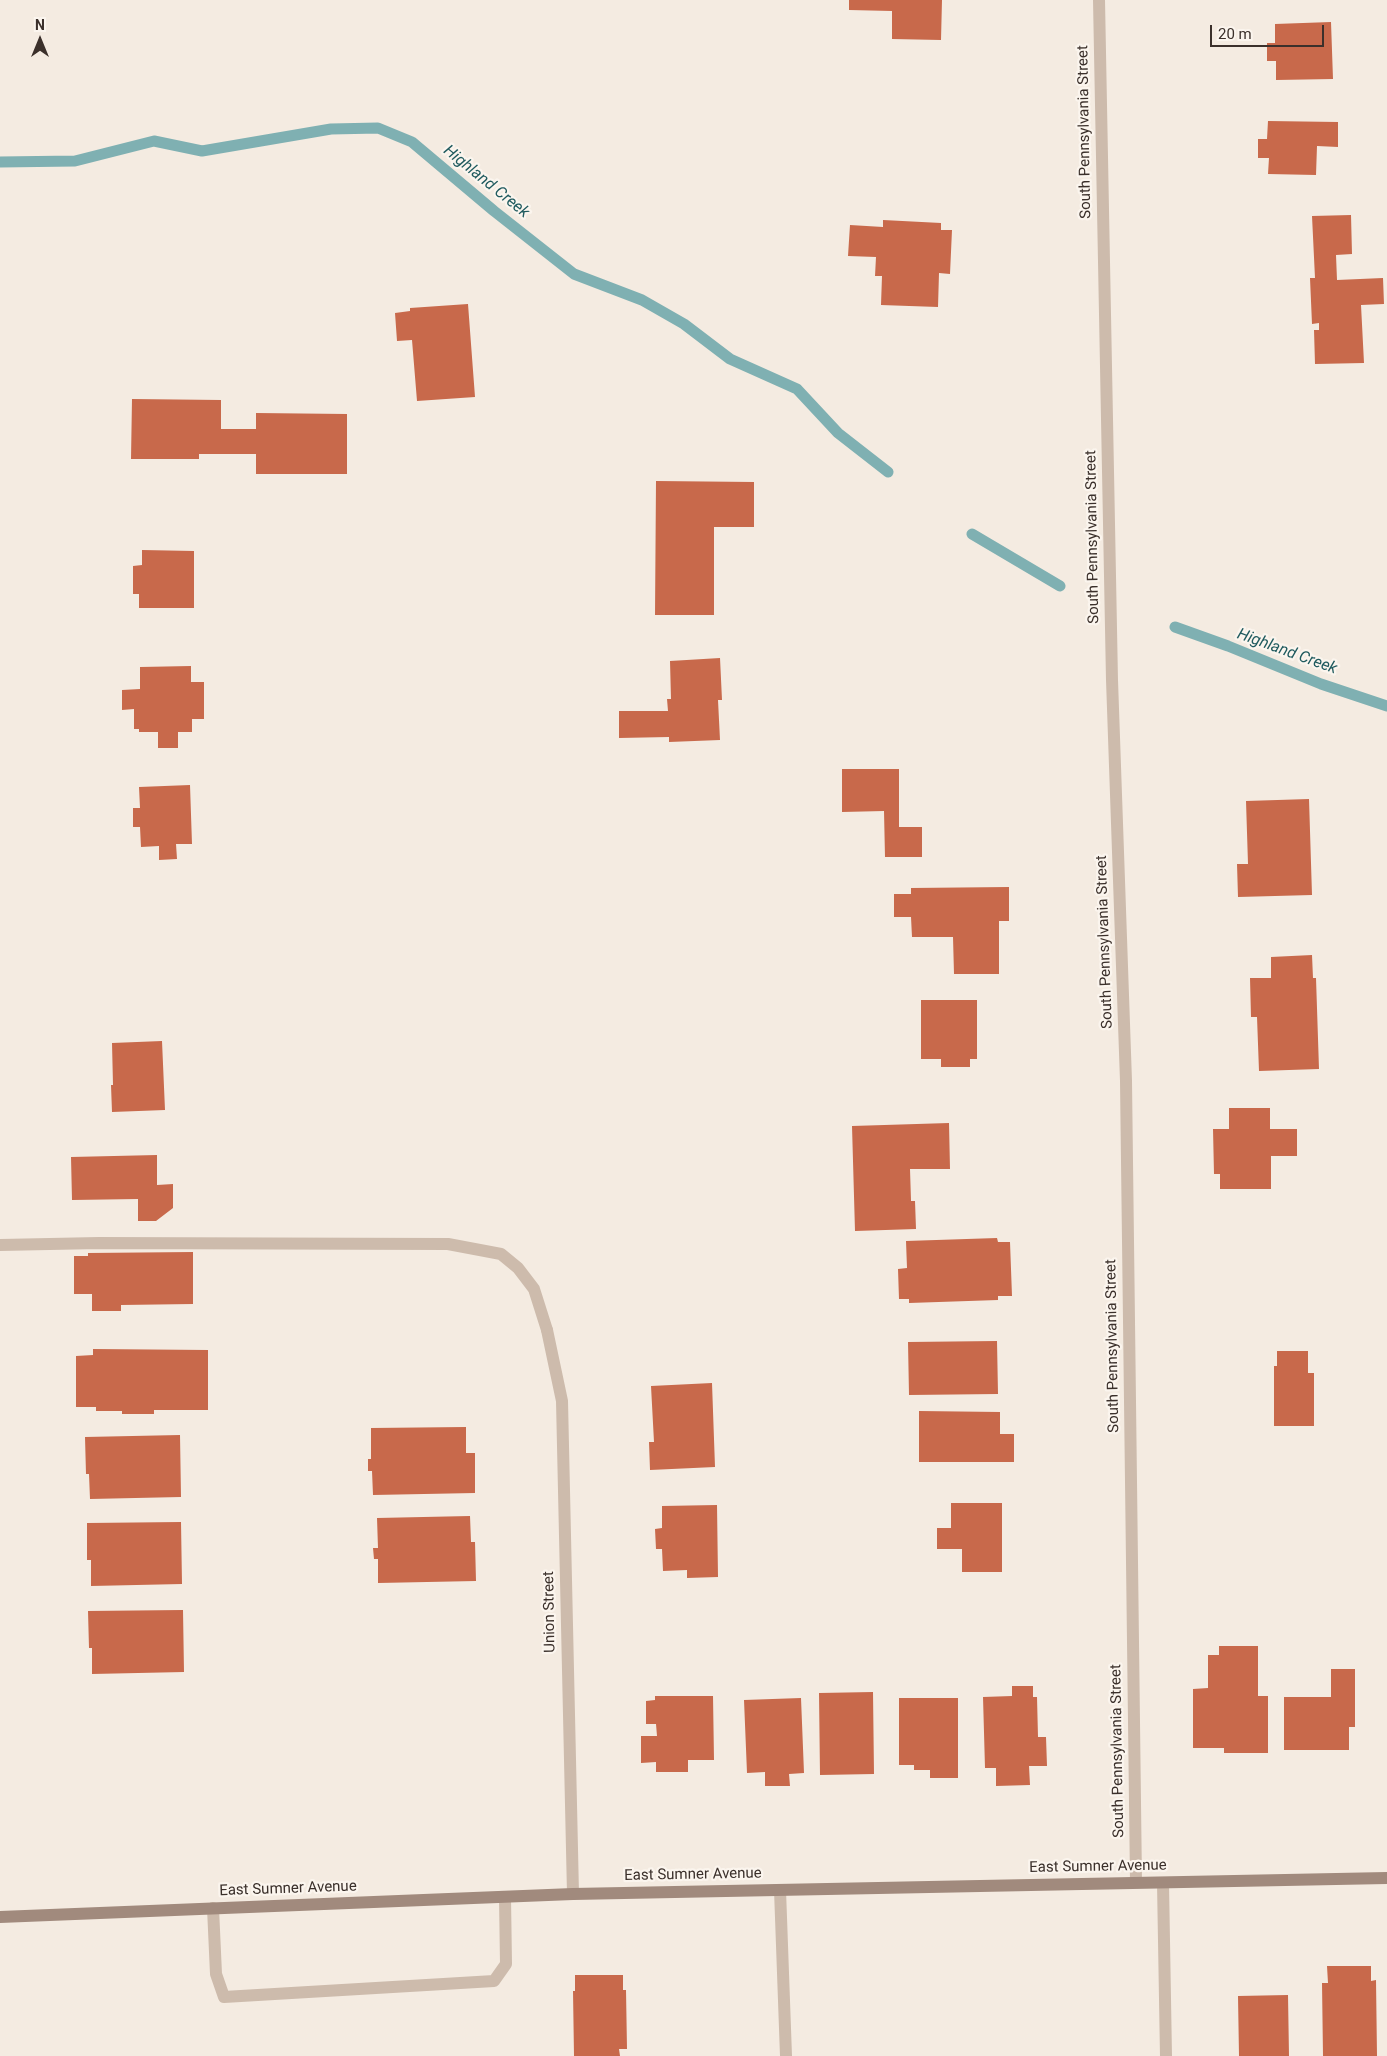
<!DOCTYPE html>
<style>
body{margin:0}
#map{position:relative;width:1387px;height:2056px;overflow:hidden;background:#f4ebe1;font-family:Roboto,sans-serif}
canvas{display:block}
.north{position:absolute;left:15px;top:15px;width:50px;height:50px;-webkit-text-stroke:4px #fbf5ee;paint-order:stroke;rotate:0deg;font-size:14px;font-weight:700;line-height:20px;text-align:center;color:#3b302b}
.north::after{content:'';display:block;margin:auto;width:18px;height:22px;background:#3b302b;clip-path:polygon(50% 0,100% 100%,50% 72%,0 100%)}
.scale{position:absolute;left:1210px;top:25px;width:114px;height:22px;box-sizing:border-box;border:2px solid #3b302b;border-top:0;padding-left:6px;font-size:15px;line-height:18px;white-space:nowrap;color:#3b302b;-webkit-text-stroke:4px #fbf5ee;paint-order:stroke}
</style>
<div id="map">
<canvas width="1387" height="2056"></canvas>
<div class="north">N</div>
<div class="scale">20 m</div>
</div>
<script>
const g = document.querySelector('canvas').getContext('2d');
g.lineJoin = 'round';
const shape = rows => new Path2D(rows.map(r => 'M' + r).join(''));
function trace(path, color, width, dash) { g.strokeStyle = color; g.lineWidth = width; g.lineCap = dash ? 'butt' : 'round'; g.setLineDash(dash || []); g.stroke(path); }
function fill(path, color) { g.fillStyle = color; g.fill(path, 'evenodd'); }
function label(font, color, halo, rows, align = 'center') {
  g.font = font + ' Roboto,sans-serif'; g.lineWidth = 4.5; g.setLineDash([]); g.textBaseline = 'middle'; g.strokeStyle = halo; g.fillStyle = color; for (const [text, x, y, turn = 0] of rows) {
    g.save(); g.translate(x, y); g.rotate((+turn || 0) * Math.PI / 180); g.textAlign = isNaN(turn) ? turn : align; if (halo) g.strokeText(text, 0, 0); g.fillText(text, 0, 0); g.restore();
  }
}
trace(shape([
 [0,162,75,161,154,141,202,151,331,129,378,128,412,142,494,211,574,274,642,300,684,324,730,359,797,389,838,433,888,472],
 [972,534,1060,586],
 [1175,627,1228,646,1321,684,1387,706]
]), '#7fb0b2', 11);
fill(shape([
 [849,0,942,0,941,40,892,39,892,11,849,10],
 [1331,22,1333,79,1276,80,1276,61,1267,61,1267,43,1275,43,1275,24],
 [1268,121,1338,122,1338,147,1317,146,1316,175,1268,174,1269,158,1258,158,1258,139,1267,139],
 [1351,215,1352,254,1336,255,1337,280,1383,278,1384,304,1361,305,1364,363,1315,364,1314,330,1319,330,1319,323,1312,324,1310,278,1315,278,1312,216],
 [883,220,941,223,941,230,952,230,950,274,939,273,938,307,881,305,882,276,875,276,876,257,848,256,850,225,883,227],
 [468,304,475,397,417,401,412,340,397,341,395,313,410,311,410,308],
 [132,399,221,400,221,429,256,429,256,413,347,414,347,474,256,474,256,454,199,454,199,459,131,459],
 [656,481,754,482,754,527,714,527,714,615,655,615],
 [142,550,194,551,194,608,139,608,139,594,133,594,133,566,142,565],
 [720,658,722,700,718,700,720,740,669,742,669,737,619,738,619,711,668,711,667,699,671,699,670,661],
 [191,666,191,682,204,682,204,719,192,719,192,732,178,732,178,748,158,748,158,732,139,732,139,729,134,729,134,709,122,710,122,690,140,689,140,667],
 [842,769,899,769,899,827,922,827,922,857,885,857,884,811,842,812],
 [190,785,192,844,176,844,177,859,159,860,159,846,141,847,140,827,133,827,133,808,140,808,139,787],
 [1309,799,1312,895,1238,897,1237,864,1248,864,1246,801],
 [1009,887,1009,921,999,921,999,974,954,974,953,937,912,937,911,917,894,917,894,894,911,894,911,888],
 [1312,955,1313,978,1316,978,1319,1069,1259,1071,1257,1017,1251,1017,1250,978,1271,978,1271,957],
 [921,1000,977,1000,977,1059,970,1059,970,1067,941,1067,941,1059,921,1059],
 [162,1041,165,1110,112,1112,111,1085,113,1085,112,1043],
 [1229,1108,1270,1108,1270,1129,1297,1129,1297,1156,1271,1156,1271,1189,1220,1189,1220,1174,1214,1174,1213,1129,1229,1129],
 [949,1123,950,1169,910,1169,911,1201,915,1201,916,1229,855,1231,852,1126],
 [157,1155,157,1185,173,1184,173,1208,156,1221,138,1221,138,1199,72,1200,71,1157],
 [997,1238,998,1242,1010,1242,1012,1296,998,1296,998,1300,909,1303,909,1299,899,1299,898,1269,907,1268,906,1241],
 [193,1252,193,1304,121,1305,121,1311,92,1311,92,1294,74,1294,74,1256,88,1256,88,1253],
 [997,1341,998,1394,909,1395,908,1342],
 [93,1349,208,1350,208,1410,154,1410,154,1414,122,1414,122,1411,96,1411,96,1407,76,1407,76,1356,93,1355],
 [1277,1351,1308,1351,1308,1373,1314,1373,1314,1426,1274,1426,1274,1366,1277,1366],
 [712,1383,715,1467,650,1470,649,1442,654,1442,651,1386],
 [919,1411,1000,1412,1000,1434,1014,1434,1014,1462,919,1462],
 [466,1427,466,1453,475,1453,475,1493,373,1495,372,1471,368,1471,368,1459,371,1459,371,1428],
 [180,1435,181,1497,90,1499,89,1474,86,1474,85,1437],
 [951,1503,1002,1503,1002,1572,962,1572,962,1549,937,1549,937,1528,951,1528],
 [717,1505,718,1577,687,1578,687,1570,663,1571,662,1549,656,1549,655,1529,662,1528,662,1506],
 [470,1516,471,1542,475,1542,476,1581,378,1583,378,1559,374,1559,373,1548,378,1548,377,1518],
 [181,1522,182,1584,91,1586,91,1560,87,1560,87,1523],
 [183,1610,184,1672,92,1674,92,1648,89,1648,88,1611],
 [1219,1646,1258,1646,1258,1696,1268,1696,1268,1753,1224,1753,1224,1748,1193,1748,1193,1689,1208,1688,1208,1655,1219,1655],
 [1331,1669,1355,1669,1355,1727,1349,1727,1349,1750,1284,1750,1284,1697,1331,1697],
 [1012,1686,1033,1686,1033,1697,1037,1697,1038,1737,1046,1737,1047,1766,1029,1766,1030,1785,996,1786,996,1768,985,1768,983,1697,1012,1696],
 [873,1692,874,1774,820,1775,819,1693],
 [655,1696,713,1696,714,1760,688,1760,688,1772,656,1772,656,1762,641,1763,641,1736,657,1736,656,1724,646,1724,646,1701,655,1700],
 [801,1698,804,1773,789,1774,790,1786,765,1786,765,1772,747,1773,744,1700],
 [899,1698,958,1698,958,1778,930,1778,930,1770,914,1770,914,1765,899,1765],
 [1327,1966,1371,1966,1371,1981,1376,1980,1377,2056,1323,2056,1322,1983,1328,1983],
 [575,1975,623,1975,623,1990,626,1990,627,2049,619,2049,620,2056,574,2056,573,1991,575,1991],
 [1288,1995,1289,2056,1239,2056,1238,1996]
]), '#c8694b');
trace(shape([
 [0,1245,99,1243,448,1244,501,1254,518,1268,534,1289,547,1330],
 [780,1890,786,2056],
 [213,1908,216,1974,224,1997,494,1981,506,1964,505,1897]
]), '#cdbbac', 12);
trace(shape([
 [1099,0,1112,680,1126,1081,1136,1882],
 [547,1330,562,1401,573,1894],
 [1163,1883,1166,2056]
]), '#cdbbac', 12);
trace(shape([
 [0,1917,573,1894,1387,1878]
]), '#a18a7d', 12);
label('15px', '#3b302b', '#fbf5ee', [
 ["South Pennsylvania Street",1085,132,-91],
 ["South Pennsylvania Street",1093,537,-91],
 ["South Pennsylvania Street",1105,942,-92],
 ["South Pennsylvania Street",1113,1346,-91],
 ["Union Street",550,1612,-91],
 ["South Pennsylvania Street",1118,1751,-91],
 ["East Sumner Avenue",1098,1867,-1],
 ["East Sumner Avenue",693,1875,-1],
 ["East Sumner Avenue",288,1889,-2]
]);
label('italic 16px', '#1f5a5e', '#fbf5ee', [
 ["Highland Creek",486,182,39],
 ["Highland Creek",1287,652,20]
]);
</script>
